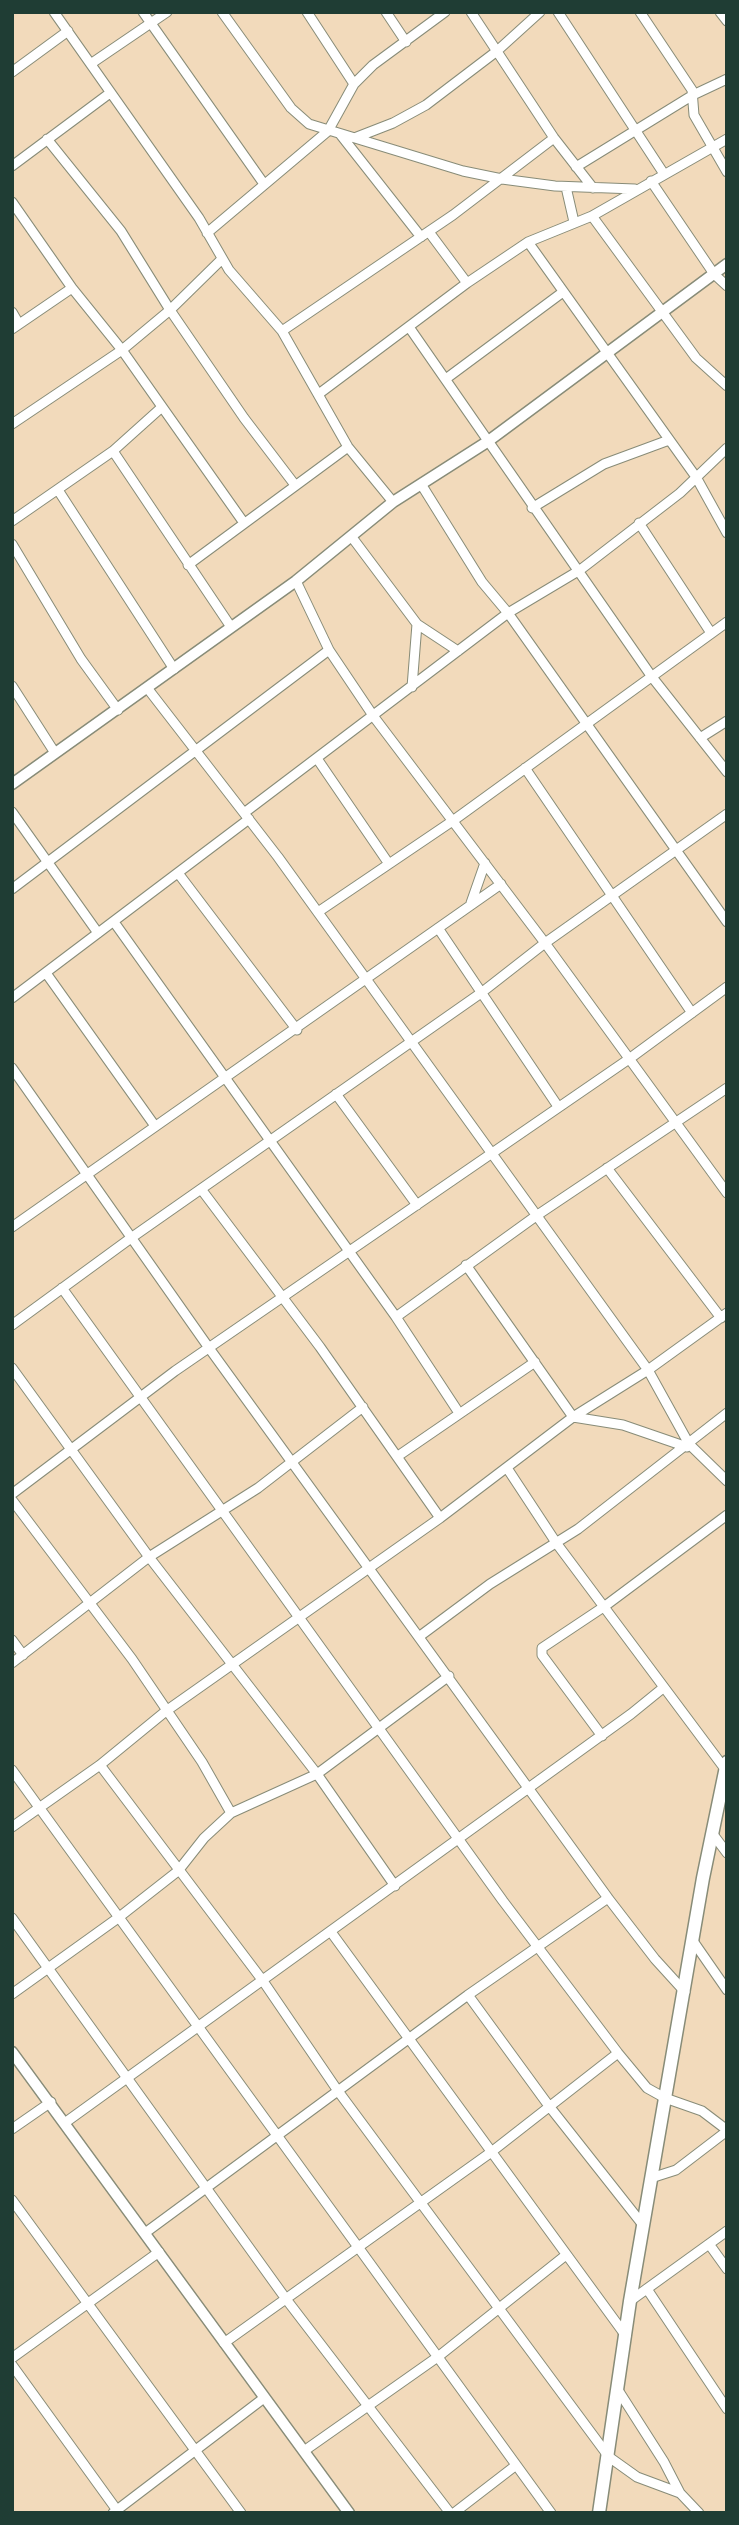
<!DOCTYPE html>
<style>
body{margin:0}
#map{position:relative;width:739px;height:2525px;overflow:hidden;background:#f2dabb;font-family:Cardo,serif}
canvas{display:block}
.frame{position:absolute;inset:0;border:14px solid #1f3d34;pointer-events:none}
</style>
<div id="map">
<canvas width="739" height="2525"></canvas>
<div class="frame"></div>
</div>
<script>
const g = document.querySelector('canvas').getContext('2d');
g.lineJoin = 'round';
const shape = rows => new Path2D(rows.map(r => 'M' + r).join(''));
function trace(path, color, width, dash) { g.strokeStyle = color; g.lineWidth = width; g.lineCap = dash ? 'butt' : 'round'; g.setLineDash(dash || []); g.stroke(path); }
const minor = shape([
 [54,12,199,218,229,270,282,331,348,447,393,502],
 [143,12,264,184],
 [222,12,291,108,309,124,463,171,502,179,555,186,635,189],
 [307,12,354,84],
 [386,12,406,42],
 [471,12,554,138,593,188],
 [558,12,664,174],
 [640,12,692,90,694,115,727,172],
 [720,12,727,21],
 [92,63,167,12],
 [12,72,68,31],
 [340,134,421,237],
 [357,137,393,123,426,105,497,51,540,12],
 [47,139,121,231,170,310,244,418,295,485],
 [12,166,110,93],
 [576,167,693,95,727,79],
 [651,181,714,274,727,286],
 [566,187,574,222],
 [12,202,72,288,122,350,244,523],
 [592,216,696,358,727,386],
 [429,232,467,283],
 [207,233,328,131,354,84,373,65,445,12],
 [528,242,696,477,727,533],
 [12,312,19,324],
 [409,327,652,677,727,772],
 [12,329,72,288],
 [282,331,453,215,554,138],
 [447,378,563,292],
 [320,393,467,283,528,242,592,216,727,139],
 [162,407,113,451,231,627],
 [12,424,122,350,170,310,222,259],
 [421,484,482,582,508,613,727,922],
 [58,490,174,669],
 [532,508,604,464,669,440],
 [12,521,113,451],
 [639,523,711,633],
 [351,536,417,624,458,651],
 [12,544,81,659,118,710],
 [188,565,348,447],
 [296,581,329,650,374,717,545,943,727,1193],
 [12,686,55,753],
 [412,687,417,624],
 [148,689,278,857,648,1370,689,1444,727,1481],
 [700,738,727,721],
 [318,760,389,864],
 [525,768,692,1013],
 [12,812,98,933],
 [244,813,508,613,580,570,680,493,727,448],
 [178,873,297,1030],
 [12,889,329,650],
 [471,903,485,863],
 [318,912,454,820,727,622],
 [114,922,396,1317,459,1413],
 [438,928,557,1105],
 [46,973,155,1126],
 [12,998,249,819],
 [12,1068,209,1348,608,1898,655,1959,685,1992],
 [336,1094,417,1205],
 [607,1168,721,1318],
 [201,1189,320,1347,440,1518],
 [12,1227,501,884],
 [466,1265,573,1417,623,1425,687,1447],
 [62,1288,503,1901,618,2053,647,2088,665,2098,702,2111,727,2130],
 [396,1317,536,1216,727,1088],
 [12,1325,131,1238,481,993,545,943,727,814],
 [12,1368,149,1557,317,1774,395,1886],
 [398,1456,535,1362],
 [507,1468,557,1544,725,1769],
 [12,1494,175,1371,629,1059,727,987],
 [12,1500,132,1659,202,1762,231,1813],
 [420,1636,490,1584,578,1529,727,1413],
 [12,1640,23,1655],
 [12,1663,149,1557,258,1488,363,1407],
 [602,1736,542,1655,542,1648,605,1606,727,1515],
 [100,1765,263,1981,338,2091,609,2457,637,2477,680,2493,699,2513],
 [12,1770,551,2513],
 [12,1827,100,1765,166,1711,440,1518,573,1417,648,1370,727,1313],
 [712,1833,727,1853],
 [12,1918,286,2299,450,2513],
 [331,1932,626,2336],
 [693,1941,727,1990],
 [12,1994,118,1918,178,1871,204,1838,231,1813,317,1774,449,1676],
 [468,1995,549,2106,643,2225],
 [66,2122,631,1714,663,1688],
 [12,2129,51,2102],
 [651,2178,676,2170,727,2131],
 [12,2200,241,2513],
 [145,2233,468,1995,608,1898],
 [709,2244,727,2269],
 [647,2289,727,2409],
 [630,2301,727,2231],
 [224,2343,490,2153,618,2053],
 [12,2358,159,2252],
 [12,2365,119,2513],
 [618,2390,664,2462,680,2493],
 [304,2451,439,2356,566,2255],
 [113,2513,264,2398],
 [454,2513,515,2466]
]);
const tertiary = shape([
 [12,784,296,581,393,502,487,442,727,264],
 [12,2052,349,2513]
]);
const secondary = shape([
 [599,2513,630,2301,703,1878,727,1762]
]);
trace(minor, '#888c78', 11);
trace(tertiary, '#888c78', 13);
trace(secondary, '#888c78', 15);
trace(minor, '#fff', 9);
trace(tertiary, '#fff', 10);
trace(secondary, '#fff', 12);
</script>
